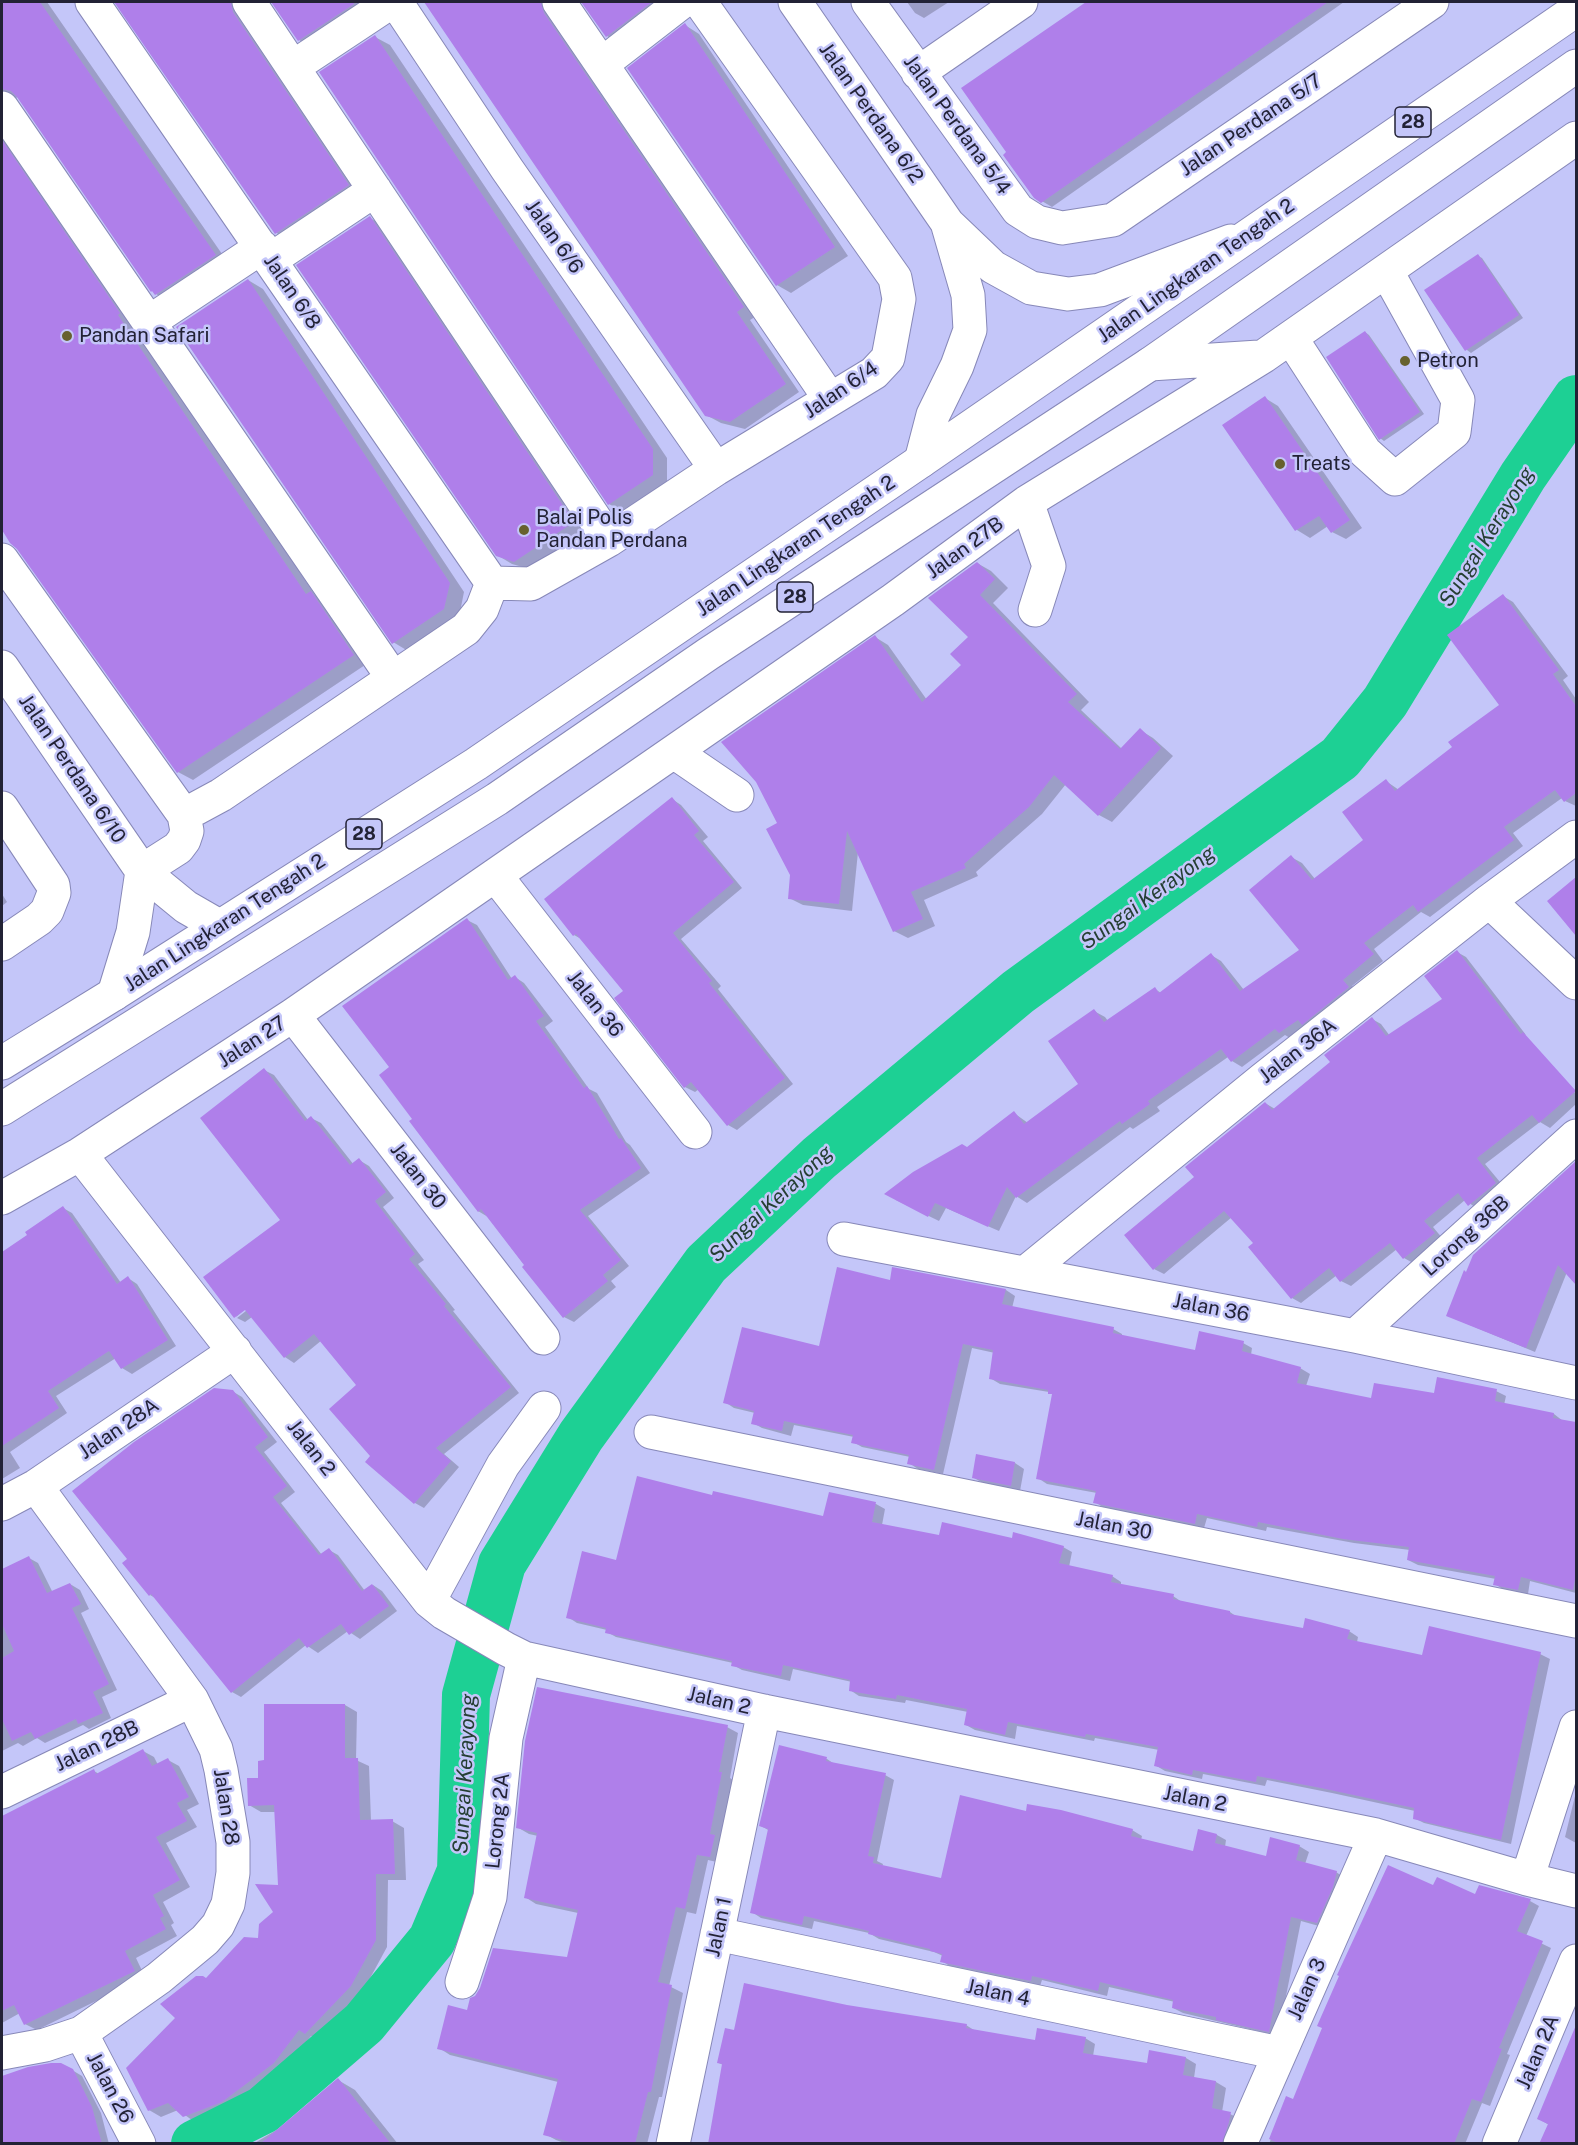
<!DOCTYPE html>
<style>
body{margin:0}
#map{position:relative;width:1578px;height:2145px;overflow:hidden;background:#c4c6f9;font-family:"Public Sans",sans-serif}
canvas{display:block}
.frame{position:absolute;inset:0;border:3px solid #222235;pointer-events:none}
</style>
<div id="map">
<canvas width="1578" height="2145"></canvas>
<div class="frame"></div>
</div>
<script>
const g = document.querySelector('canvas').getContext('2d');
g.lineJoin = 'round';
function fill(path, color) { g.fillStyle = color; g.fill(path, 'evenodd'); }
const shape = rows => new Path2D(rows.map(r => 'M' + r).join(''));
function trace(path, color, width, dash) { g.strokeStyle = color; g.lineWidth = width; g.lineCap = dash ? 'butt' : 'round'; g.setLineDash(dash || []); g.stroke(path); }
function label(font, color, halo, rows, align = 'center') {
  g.font = font + ' "Public Sans",sans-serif'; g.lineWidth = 5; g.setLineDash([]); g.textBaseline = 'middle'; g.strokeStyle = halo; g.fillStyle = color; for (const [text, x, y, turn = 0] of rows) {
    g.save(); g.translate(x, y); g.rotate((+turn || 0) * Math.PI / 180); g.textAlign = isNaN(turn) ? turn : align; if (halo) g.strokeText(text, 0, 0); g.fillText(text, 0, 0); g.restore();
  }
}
fill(shape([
 [2,2,47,2,229,264,171,303,156,294,19,97,7,100,2,105],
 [116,2,247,2,362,193,290,241,275,232],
 [273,2,362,2,313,48,299,40],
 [427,2,557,2,758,315,750,320,799,392,745,429,721,423,706,415],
 [583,2,677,2,621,44,607,36],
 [907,2,949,2,924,18,915,13],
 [1089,2,1344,2,1052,207,1035,197,1008,152,964,88],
 [685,25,699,34,848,256,791,293,777,285],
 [375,37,390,45,667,458,667,483,623,512,609,504],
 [2,129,315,595,325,601,368,663,193,780,178,772,18,548,11,542,2,528],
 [370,218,384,226,588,530,530,569,512,564,497,555],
 [1478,256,1482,258,1523,318,1471,353,1467,350,1426,290],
 [248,280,263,289,464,592,459,617,408,651,393,642],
 [1365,332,1369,335,1424,414,1384,441,1380,438],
 [1265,398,1278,406,1362,528,1346,539,1332,532,1328,526,1310,538,1297,530,1225,425],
 [977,563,991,571,1008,588,993,603,1089,702,1081,710,1122,749,1140,730,1153,738,1173,756,1112,822,1099,815,1066,784,1042,814,976,872,978,876,924,900,935,926,908,938,894,931,858,852,852,911,803,905,789,898,792,875,780,824,875,637,888,645,927,700,963,665,970,637],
 [1503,596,1513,602,1568,676,1563,680,1576,699,1576,806,1565,801,1562,798,1513,833,1523,846,1430,917,1421,912,1374,949,1383,961,1352,986,1358,994,1290,1038,1285,1035,1242,1067,1232,1061,1228,1057,1157,1107,1160,1111,1133,1129,1130,1127,1027,1203,1016,1196,999,1231,946,1208,939,1221,896,1200,1014,1113,1028,1123,1080,1085,1094,1011,1105,1017,1108,1021,1155,989,1161,993,1211,955,1221,961,1244,990,1301,950,1291,857,1302,863,1315,879,1365,840,1386,781,1399,790,1454,747,1501,705],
 [672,799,681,805,708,837,703,841,742,888,681,939,721,986,718,989,793,1084,737,1130,728,1125,699,1089,695,1092,685,1087,617,998,625,991,583,940,574,935],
 [1576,879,1576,933,1549,902],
 [2,894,7,902,2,906],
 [467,920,477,925,512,979,515,977,524,983,553,1021,545,1027,589,1089,597,1093,626,1142,630,1145,650,1173,588,1216,629,1266,611,1281,616,1287,574,1322,564,1317,488,1217,478,1211,414,1119,392,1068],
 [1457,952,1466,957,1526,1035,1522,1033,1576,1094,1576,1104,1550,1128,1540,1122,1485,1164,1505,1188,1479,1210,1465,1200,1433,1227,1443,1239,1413,1263,1404,1258,1397,1249,1351,1286,1341,1281,1337,1275,1301,1303,1292,1298,1255,1243,1232,1217,1164,1274,1154,1269,1196,1177,1265,1103,1275,1109,1332,1063,1372,1019,1381,1024,1390,1036,1444,1000],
 [264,1070,274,1075,308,1120,311,1118,321,1123,354,1165,359,1160,369,1166,394,1198,383,1207,424,1260,418,1264,455,1310,453,1311,519,1393,444,1454,459,1467,424,1508,415,1503,372,1456,358,1385,322,1340,294,1363,285,1357,252,1317,245,1322,237,1318,251,1307,250,1305,236,1317,283,1220],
 [1576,1164,1576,1282,1567,1272,1535,1352,1448,1316,1474,1256],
 [63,1208,72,1213,121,1283,128,1278,137,1284,176,1346,132,1374,122,1368,116,1358,56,1396,67,1413,10,1452,20,1468,2,1479,2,1254,29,1236],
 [893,1269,1006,1290,1015,1296,1012,1308,1113,1329,1122,1334,1122,1336,1196,1352,1243,1343,1252,1348,1251,1355,1300,1368,1310,1374,1306,1386,1372,1400,1496,1391,1506,1396,1504,1405,1554,1414,1563,1421,1576,1424,1576,1593,1530,1581,1528,1594,1504,1590,1495,1584,1496,1579,1418,1565,1408,1560,1410,1550,1354,1543,1267,1527,1266,1531,1207,1518,1204,1528,1104,1508,1095,1502,1097,1493,1047,1484,1038,1478,1053,1395,1049,1392,1000,1384,990,1378,995,1353,972,1348,943,1474,918,1469,909,1463,910,1457,862,1447,853,1442,854,1437,794,1425,791,1436,762,1428,753,1423,755,1413,734,1408,725,1402,820,1348,891,1282],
 [232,1391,242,1397,277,1442,264,1452,295,1492,281,1503,322,1555,329,1550,338,1555,365,1591,373,1585,382,1591,397,1611,360,1639,348,1631,318,1653,306,1645,241,1697,232,1692,157,1599,150,1595],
 [1015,1463,1024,1469,1020,1491,983,1483,974,1478],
 [830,1494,876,1504,885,1509,882,1525,940,1537,1013,1540,1063,1547,1072,1552,1069,1567,1112,1576,1121,1582,1121,1585,1173,1596,1182,1602,1230,1612,1237,1617,1304,1630,1349,1631,1358,1637,1357,1642,1423,1657,1540,1654,1550,1659,1511,1844,1424,1823,1414,1818,1415,1811,1332,1793,1267,1780,1265,1786,1203,1774,1202,1779,1165,1771,1155,1765,1159,1750,1095,1738,1094,1741,1017,1726,1015,1739,975,1730,966,1725,968,1712,906,1700,905,1703,859,1696,850,1690,852,1682,793,1669,790,1681,742,1670,733,1665,733,1663,616,1637,607,1632,607,1630,577,1623,568,1617,617,1562,713,1497,824,1518],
 [29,1558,38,1563,53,1593,70,1584,80,1590,89,1609,81,1613,117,1690,102,1697,111,1718,89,1729,83,1725,45,1743,37,1738,23,1746,18,1743,2,1751,2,1571],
 [345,1705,357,1712,356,1760,369,1766,371,1821,392,1821,404,1828,406,1880,388,1880,387,1947,362,1993,318,2039,311,2036,286,2070,235,2108,196,2123,178,2110,161,2117,149,2110,178,2018,206,1979,260,1940,275,1913,279,1886,276,1812,261,1812,249,1805,266,1762],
 [727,1727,738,1733,730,1778,733,1780,721,1863,708,1860,696,1914,687,1912,669,1986,683,1993,662,2097,659,2097,647,2144,567,2144,556,2140,545,2134,558,2082,450,2055,439,2048,468,2012,568,1958,578,1913,536,1904,525,1897,538,1836,529,1834,517,1827],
 [780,1747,827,1759,836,1765,885,1775,894,1780,877,1861,883,1864,882,1867,942,1880,1027,1812,1132,1830,1142,1836,1141,1840,1194,1852,1199,1830,1217,1835,1226,1840,1225,1847,1267,1857,1299,1846,1309,1852,1305,1864,1336,1872,1345,1878,1326,1928,1301,1921,1278,2036,1183,2013,1173,2008,1175,2002,1109,1987,1107,1996,1042,1980,1040,1986,951,1967,942,1961,943,1956,934,1952,879,1939,869,1933,814,1921,812,1929,761,1918,752,1912,770,1831,761,1826],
 [143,1751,154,1757,158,1765,168,1760,179,1766,199,1804,187,1810,197,1827,166,1843,190,1887,163,1902,174,1923,171,1925,177,1936,136,1958,145,1977,37,2030,25,2024,20,2013,2,2023,2,1818,94,1771,99,1774],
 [1576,1792,1576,1843,1565,1837],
 [1434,1887,1475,1896,1480,1887,1530,1901,1539,1906,1526,1936,1551,1948,1507,2054,1510,2055,1490,2106,1482,2103,1465,2144,1269,2144,1287,2098,1294,2101],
 [847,2006,966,2025,977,2032,1036,2042,1085,2038,1095,2044,1093,2056,1148,2065,1150,2052,1186,2058,1196,2064,1194,2078,1216,2082,1226,2088,1222,2112,1230,2114,1240,2119,1232,2143,709,2144,723,2065,719,2063,735,2031],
 [1576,2032,1576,2144,1541,2144,1549,2125,1539,2119],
 [28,2069,72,2070,82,2076,101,2113,109,2144,2,2144,2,2078],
 [338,2080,355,2090,398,2144,253,2144,280,2128]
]), '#0003');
trace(shape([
 [195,2144,263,2110,364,2023,432,1940,461,1871,466,1695,502,1564,581,1436,706,1264,819,1158,1018,992,1340,758,1385,702,1523,476,1576,399]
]), '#1dd094', 48);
fill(shape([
 [2,2,40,2,216,255,155,295,152,291,151,292,17,97,11,91,2,89],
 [114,2,231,2,233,12,349,185,275,234],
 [271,2,353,2,354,4,298,41],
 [424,2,541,2,544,13,744,307,737,312,786,384,730,422,705,416],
 [581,2,652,2,606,37],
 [1086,2,1328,2,1041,203,1034,198,1003,155,1006,152,961,88],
 [685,23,835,247,776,286,627,68],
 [375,35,653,449,653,475,608,505,319,72],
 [2,140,120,313,118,315,306,594,311,591,354,655,177,773,17,549,10,543,2,530],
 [370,216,574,522,514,562,496,556,296,265],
 [1478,254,1519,315,1465,351,1424,290],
 [248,279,450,583,444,609,392,644,176,327],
 [1365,331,1420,412,1379,440,1326,357],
 [1265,396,1350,520,1331,533,1319,516,1295,531,1222,425],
 [977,562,995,579,980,595,1077,694,1068,702,1120,749,1140,728,1161,748,1098,816,1054,775,1029,807,964,864,966,868,911,892,923,919,893,932,847,831,839,904,788,899,790,875,766,829,777,823,756,782,721,742,875,635,922,702,961,665,950,654,968,637,928,598],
 [1503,594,1559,670,1553,674,1576,706,1576,793,1564,802,1555,790,1504,827,1514,840,1418,912,1413,905,1364,943,1374,954,1343,980,1349,987,1302,1025,1298,1020,1279,1033,1275,1029,1231,1062,1221,1049,1148,1101,1150,1104,1122,1124,1120,1121,1016,1198,1007,1187,988,1227,935,1203,928,1217,884,1194,913,1172,962,1144,967,1147,1014,1111,1024,1124,1078,1084,1048,1041,1094,1009,1104,1022,1155,987,1159,993,1211,953,1240,991,1299,950,1249,890,1291,855,1312,880,1363,840,1342,812,1386,779,1395,791,1452,747,1448,742,1499,705,1447,635],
 [672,797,699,831,694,835,734,882,673,933,712,981,709,983,785,1078,727,1126,691,1082,684,1088,614,998,623,991,576,934,573,936,544,899],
 [1576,877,1576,936,1547,901],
 [467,918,508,980,515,975,544,1016,536,1021,584,1088,587,1086,619,1139,621,1138,641,1168,580,1210,621,1260,603,1275,608,1281,563,1318,522,1267,524,1265,481,1209,478,1212,409,1121,412,1119,379,1075,389,1067,342,1006],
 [1457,950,1521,1034,1523,1032,1576,1091,1539,1123,1532,1115,1477,1158,1496,1183,1468,1206,1458,1193,1424,1221,1435,1233,1403,1259,1390,1243,1340,1282,1329,1268,1291,1299,1248,1247,1253,1243,1224,1211,1153,1270,1124,1235,1194,1177,1185,1167,1265,1102,1272,1110,1330,1062,1324,1055,1372,1017,1386,1036,1442,999,1424,976],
 [264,1068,305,1121,311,1116,350,1165,359,1158,386,1192,375,1201,415,1254,409,1259,446,1304,444,1306,511,1387,436,1448,451,1461,414,1504,365,1462,370,1456,329,1409,356,1385,314,1334,284,1358,245,1310,234,1318,203,1277,280,1220,200,1118],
 [1576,1161,1576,1285,1558,1265,1526,1348,1446,1316,1464,1270,1466,1272,1473,1255],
 [63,1206,117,1284,128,1276,168,1340,121,1369,109,1351,48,1391,59,1408,2,1446,2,1252,27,1235,25,1232],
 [837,1267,890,1280,892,1267,1006,1289,1002,1304,1114,1327,1113,1333,1195,1350,1199,1331,1244,1341,1242,1351,1301,1367,1297,1383,1371,1398,1374,1383,1434,1393,1437,1377,1497,1389,1495,1401,1554,1413,1553,1418,1576,1422,1576,1574,1573,1590,1521,1577,1518,1590,1493,1585,1495,1576,1407,1560,1409,1547,1343,1539,1258,1522,1257,1527,1197,1514,1195,1524,1093,1503,1096,1491,1036,1479,1052,1394,1048,1394,1048,1390,989,1379,993,1350,963,1344,934,1470,907,1464,909,1455,851,1443,853,1435,784,1421,782,1431,751,1424,754,1411,723,1403,742,1327,819,1346],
 [214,1388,233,1390,268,1437,255,1447,287,1486,273,1497,319,1555,329,1548,362,1591,372,1584,389,1606,349,1635,341,1624,307,1648,299,1638,231,1693,151,1594,149,1596,122,1563,127,1559,72,1491,134,1442],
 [976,1454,1015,1462,1011,1486,972,1478],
 [637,1476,712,1495,713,1491,823,1516,829,1492,876,1502,872,1522,939,1535,942,1522,1012,1538,1013,1532,1064,1546,1059,1563,1113,1575,1111,1582,1174,1594,1173,1599,1230,1611,1230,1614,1303,1628,1305,1618,1350,1630,1347,1639,1422,1655,1429,1626,1541,1652,1501,1840,1413,1819,1414,1808,1321,1788,1257,1776,1256,1782,1193,1770,1192,1775,1154,1766,1158,1747,1086,1734,1085,1737,1008,1722,1005,1735,964,1725,967,1709,897,1695,896,1699,849,1691,850,1680,783,1665,781,1676,731,1666,732,1661,605,1633,606,1628,566,1618,582,1551,616,1560],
 [29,1556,47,1593,70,1583,81,1604,72,1608,109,1684,93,1692,103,1713,78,1724,76,1719,35,1739,31,1732,12,1741,2,1719,2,1658,14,1651,2,1624,2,1569],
 [537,1687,728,1725,719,1772,722,1772,710,1834,715,1835,710,1857,697,1855,685,1909,676,1907,658,1982,672,1985,651,2092,648,2092,635,2144,578,2144,543,2135,558,2079,437,2049,448,2005,467,2010,470,1998,475,1996,480,1988,493,1948,567,1957,578,1910,524,1898,537,1833,516,1828,525,1741],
 [264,1704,345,1704,345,1758,358,1758,360,1820,393,1819,395,1874,376,1874,376,1940,351,1986,305,2034,299,2030,274,2063,222,2102,183,2117,168,2103,148,2111,126,2068,175,2018,160,2004,196,1976,203,1976,206,1978,244,1937,258,1938,259,1924,273,1912,255,1884,278,1885,274,1805,248,1806,247,1778,258,1778,258,1761,264,1760],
 [779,1745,827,1757,826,1761,886,1773,868,1856,874,1857,873,1863,941,1878,960,1795,1026,1811,1027,1804,1061,1810,1133,1829,1131,1836,1193,1851,1198,1829,1217,1834,1215,1843,1266,1856,1270,1837,1300,1845,1296,1860,1337,1871,1333,1887,1317,1923,1291,1917,1269,2032,1216,2020,1216,2017,1172,2008,1173,2000,1100,1982,1098,1991,1032,1976,1031,1981,940,1962,942,1954,930,1951,930,1949,868,1934,869,1931,804,1916,802,1925,750,1913,768,1829,759,1826],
 [143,1749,152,1766,168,1758,189,1797,177,1803,187,1821,156,1837,180,1880,153,1895,164,1916,160,1918,166,1929,125,1951,135,1971,24,2025,14,2005,2,2011,2,1816,94,1769,96,1774],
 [1388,1865,1433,1885,1437,1877,1475,1894,1479,1885,1531,1899,1517,1931,1543,1941,1499,2048,1502,2049,1481,2102,1472,2099,1454,2144,1280,2144,1269,2139,1286,2096,1293,2099,1322,2028,1317,2026,1339,1976,1337,1975],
 [744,1983,847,2005,967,2024,966,2028,1035,2040,1037,2028,1086,2037,1083,2053,1147,2063,1149,2050,1186,2057,1183,2075,1216,2081,1212,2108,1231,2112,1229,2122,1222,2144,708,2144,722,2064,717,2063,725,2028,734,2030],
 [1576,2025,1576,2144,1539,2144,1548,2124,1537,2119],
 [51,2063,61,2063,73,2069,92,2107,102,2144,2,2144,2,2076,28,2067],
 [338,2078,391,2144,260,2144]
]), '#af7fea');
const minor = shape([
 [92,2,492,583],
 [249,2,609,540],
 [396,2,507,169,716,469],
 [559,2,830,399],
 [795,2,948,224,993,267,1031,288,1068,294,1100,290,1231,241],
 [868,2,1018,210,1037,222,1062,228,1113,220,1432,2],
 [602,64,682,2],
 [293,67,391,2],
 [918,73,1021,2],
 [2,108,393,678],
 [270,260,375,190],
 [149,322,262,247],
 [1291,338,1365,452,1395,479,1454,432,1458,400,1387,272],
 [1150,364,1259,357],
 [921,461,933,415,957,366,970,330,968,295,948,226],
 [1027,502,1049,566,1035,610],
 [2,560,184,815,187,831,184,840,178,848,142,871],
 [492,583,531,584,609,540,716,469,874,373,888,358,899,299,895,278,700,2],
 [2,667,142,871,186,907,219,926],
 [674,752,737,795],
 [2,808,53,885,54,893,47,911,39,919,2,944],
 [184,815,221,795,466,629,482,609,492,583],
 [496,876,695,1132],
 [1489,901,1576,983],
 [114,994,133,932,142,871],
 [293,1015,543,1338],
 [80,1154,429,1601,444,1613,506,1649,524,1658,764,1711,1376,1835,1527,1879,1576,1891],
 [2,1198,80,1154,293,1015,893,600,1027,502,1264,356,1576,138],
 [844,1239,1355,1336,1576,1383],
 [1025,1273,1263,1079,1489,901,1576,837],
 [1355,1336,1576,1136],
 [651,1432,1576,1621],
 [2,1504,36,1486,235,1351],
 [429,1601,503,1465,544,1408],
 [2,1792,192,1700],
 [1527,1879,1576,1727],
 [717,1934,1279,2053],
 [462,1982,490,1897,506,1738,524,1658],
 [81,2033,139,2144],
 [2,2053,45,2045,81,2033,159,1978,205,1940,218,1925,228,1904,233,1873,233,1842,221,1770,216,1749,192,1700,36,1486],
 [673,2144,764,1711],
 [1240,2144,1376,1835],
 [1499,2144,1576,1961]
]);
const highway = shape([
 [2,1063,114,994,476,764,921,461,1576,10],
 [2,1109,497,799,708,654,1150,364,1576,66]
]);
trace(minor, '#8788b8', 35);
trace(highway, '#8788b8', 35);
trace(minor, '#fff', 33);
trace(highway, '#fff', 33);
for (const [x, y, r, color] of [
 [67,336,6,"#67612e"],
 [1405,361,6,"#67612e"],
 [1280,464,6,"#67612e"],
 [524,530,6,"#67612e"]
]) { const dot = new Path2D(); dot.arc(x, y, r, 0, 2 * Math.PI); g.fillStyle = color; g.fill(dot); trace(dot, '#c4c6f9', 2); }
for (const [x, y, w] of [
 [1413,122,36],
 [795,597,36],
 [364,834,36]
]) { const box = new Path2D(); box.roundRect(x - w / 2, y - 15, w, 30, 4.5); g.fillStyle = '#c4c6f9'; g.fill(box); trace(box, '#222235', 1.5); }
label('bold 18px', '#222235', null, [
 ["28",1413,122],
 ["28",795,597],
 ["28",364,834]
]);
label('20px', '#222235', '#c4c6f9', [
 ["Jalan Perdana 6/2",871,113,55],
 ["Jalan Perdana 5/4",957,125,54],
 ["Jalan Perdana 5/7",1251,125,-34],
 ["Jalan 6/6",554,237,55],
 ["Jalan Lingkaran Tengah 2",1196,271,-35],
 ["Jalan 6/8",292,292,56],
 ["Jalan 6/4",841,390,-34],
 ["Jalan Lingkaran Tengah 2",796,546,-34],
 ["Jalan 27B",965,548,-36],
 ["Jalan Perdana 6/10",72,769,56],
 ["Jalan Lingkaran Tengah 2",225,923,-33],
 ["Jalan 36",595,1004,52],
 ["Jalan 27",252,1042,-33],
 ["Jalan 36A",1298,1051,-38],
 ["Jalan 30",418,1176,52],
 ["Lorong 36B",1466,1236,-42],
 ["Jalan 36",1211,1308,11],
 ["Jalan 28A",119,1429,-34],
 ["Jalan 2",311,1448,52],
 ["Jalan 30",1114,1526,11],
 ["Jalan 2",719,1701,13],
 ["Jalan 28B",97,1746,-26],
 ["Jalan 2",1195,1799,11],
 ["Jalan 28",226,1807,81],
 ["Lorong 2A",498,1821,-84],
 ["Jalan 1",719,1927,-78],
 ["Jalan 3",1307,1989,-66],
 ["Jalan 4",998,1993,12],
 ["Jalan 2A",1538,2052,-67],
 ["Jalan 26",110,2088,62]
]);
label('20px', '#222235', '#c4c6f9', [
 ["Pandan Safari",79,336],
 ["Petron",1417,361],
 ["Treats",1292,464],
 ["Balai Polis",536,518],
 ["Pandan Perdana",536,541]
], 'left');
label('italic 21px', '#253f33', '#c4c6f9', [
 ["Sungai Kerayong",1487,537,-58],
 ["Sungai Kerayong",1148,898,-36],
 ["Sungai Kerayong",771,1204,-43],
 ["Sungai Kerayong",465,1774,-87]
]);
</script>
